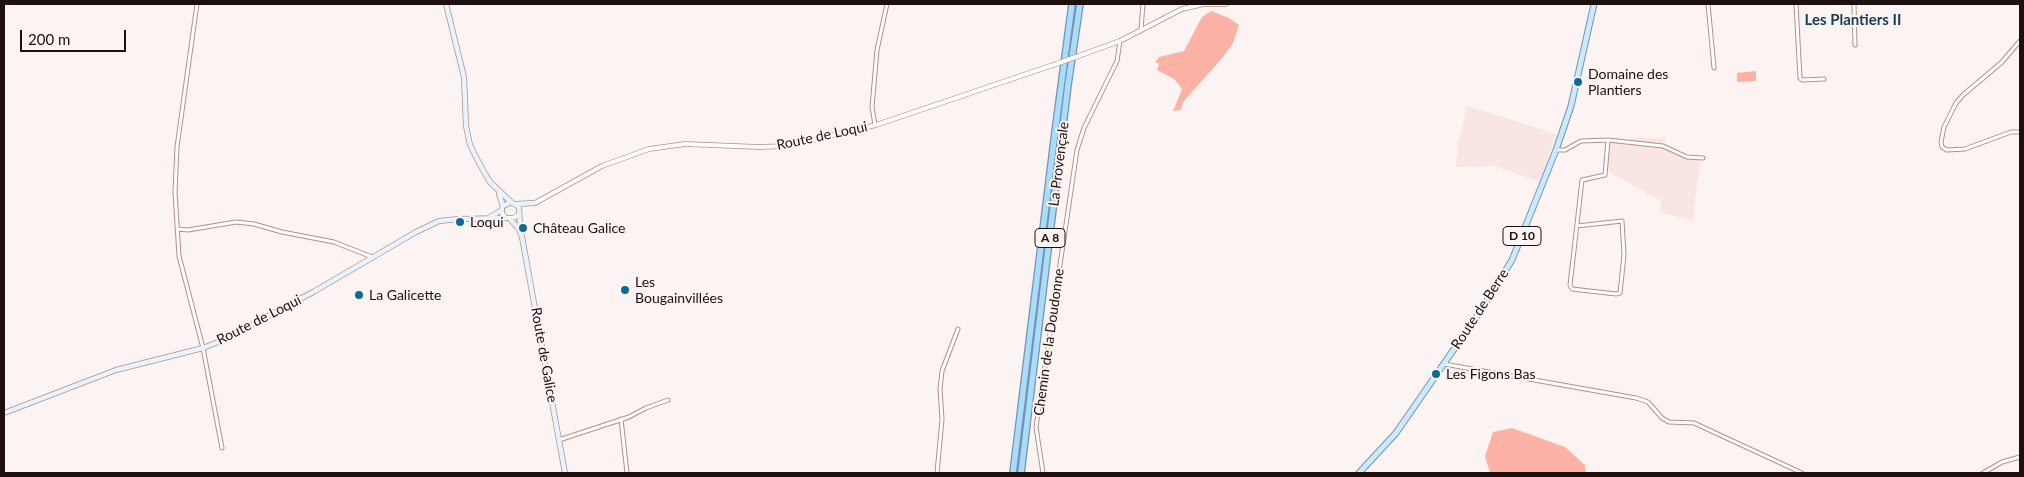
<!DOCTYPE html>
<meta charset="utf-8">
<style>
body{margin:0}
#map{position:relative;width:2024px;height:477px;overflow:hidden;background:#fcf4f2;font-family:Lato,sans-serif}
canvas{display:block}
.frame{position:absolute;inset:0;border:5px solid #1c0f0d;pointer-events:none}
.scale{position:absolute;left:20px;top:30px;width:106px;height:22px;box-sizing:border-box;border:2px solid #1c0f0d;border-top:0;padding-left:6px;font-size:15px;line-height:18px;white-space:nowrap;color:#1c0f0d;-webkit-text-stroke:4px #fcf4f2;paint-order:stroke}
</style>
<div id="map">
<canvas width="2024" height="477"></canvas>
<div class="frame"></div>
<div class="scale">200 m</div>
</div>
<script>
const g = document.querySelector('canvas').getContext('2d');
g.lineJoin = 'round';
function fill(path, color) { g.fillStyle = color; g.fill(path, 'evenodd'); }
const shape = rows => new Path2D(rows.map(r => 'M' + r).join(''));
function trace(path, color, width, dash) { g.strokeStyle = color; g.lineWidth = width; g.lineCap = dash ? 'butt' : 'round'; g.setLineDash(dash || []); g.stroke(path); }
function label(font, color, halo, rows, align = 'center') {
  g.font = font + ' Lato,sans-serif'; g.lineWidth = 4; g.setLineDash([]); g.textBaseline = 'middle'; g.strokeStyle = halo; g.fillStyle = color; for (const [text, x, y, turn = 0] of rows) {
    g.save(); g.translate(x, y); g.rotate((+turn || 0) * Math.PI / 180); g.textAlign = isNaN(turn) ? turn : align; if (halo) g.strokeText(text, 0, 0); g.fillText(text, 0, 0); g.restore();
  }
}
fill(shape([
 [1467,106,1556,134,1540,182,1496,166,1456,167,1458,145],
 [1636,138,1666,138,1664,148,1678,154,1700,161,1693,221,1660,212,1661,201,1611,173,1607,165,1610,143]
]), '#f9e5e1');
fill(shape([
 [1211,11,1229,18,1239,25,1233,43,1224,56,1183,102,1181,110,1173,111,1182,89,1174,79,1157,70,1159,64,1155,62,1159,57,1184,51,1202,17],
 [1756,71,1756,81,1737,82,1737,73],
 [1512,428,1565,447,1585,465,1586,473,1490,473,1485,456,1493,432]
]), '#feb2a5');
const minor = shape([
 [197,4,177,147,175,192,179,256,203,348,222,448],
 [1708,4,1714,68],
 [1796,4,1800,78,1802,80,1824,79],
 [1854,4,1855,45],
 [1141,29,1143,4],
 [2020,41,2001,63,1963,95,1956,103,1944,127,1941,142,1942,147,1947,150,1965,149,2011,132,2020,132],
 [875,125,872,107,877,50,887,4],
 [1556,150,1565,150,1581,141,1608,140,1663,146,1687,157,1703,158],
 [1577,226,1622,221,1624,255,1620,293,1616,294,1572,289,1570,285,1576,233,1582,180,1605,175,1608,140],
 [177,229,188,230,236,222,254,224,282,232,334,242,372,257],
 [1444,364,1636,398,1648,402,1662,418,1669,422,1694,423,1802,473],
 [621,419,627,473],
 [559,440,629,417,646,408,668,400],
 [937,473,942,419,940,389,942,371,958,329],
 [1043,473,1036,427,1077,150,1084,128,1117,61,1120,41],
 [1983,473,2002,462,2020,457]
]);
const tertiary = shape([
 [1084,54,1120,41,1182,9,1204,4,1226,4],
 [535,203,602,166,649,149,685,144,759,147,788,146,876,125,1053,65],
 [502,208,502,213,506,218,513,218,518,215]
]);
const secondary = shape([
 [446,4,464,77,466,126,470,145,479,163,490,182,511,202],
 [499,194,503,206,511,202,519,207,520,227],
 [516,204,535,203],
 [490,217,502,210],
 [510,219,519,229,522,237,565,473],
 [4,413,116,370,203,348,223,340,315,291,416,232,439,221,459,219,506,218]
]);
const primary = shape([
 [1359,473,1396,433,1479,313,1512,260,1556,150,1571,106,1594,4]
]);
const motorway = shape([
 [1013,473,1055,132,1072,4],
 [1021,473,1068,85,1080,4]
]);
trace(minor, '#b58f88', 5);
trace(tertiary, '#b58f88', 5.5);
trace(secondary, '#b58f88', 6);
trace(primary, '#7894aa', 7);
trace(motorway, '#7894aa', 8);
trace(minor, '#fff', 3);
trace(tertiary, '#fff', 4);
trace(secondary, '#e5f4ff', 4.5);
trace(primary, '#cbeaff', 5);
trace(motorway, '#a9dcff', 5.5);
const tertiaryBridge = shape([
 [1053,65,1084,54]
]);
trace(tertiaryBridge, '#b58f88', 5.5, []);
trace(tertiaryBridge, '#fff', 4);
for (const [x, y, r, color] of [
 [1578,82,5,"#0e6999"],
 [460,222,5,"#0e6999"],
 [523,228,5,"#0e6999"],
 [625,290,5,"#0e6999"],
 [359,295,5,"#0e6999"],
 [1436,374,5,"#0e6999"]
]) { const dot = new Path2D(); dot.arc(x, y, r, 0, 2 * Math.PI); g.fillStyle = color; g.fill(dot); trace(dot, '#fcf4f2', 2); }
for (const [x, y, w] of [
 [1522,236,38],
 [1050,238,30]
]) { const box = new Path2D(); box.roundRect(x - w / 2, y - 9.5, w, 19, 4); g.fillStyle = '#fcf4f2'; g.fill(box); trace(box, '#1c0f0d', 1); }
label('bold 12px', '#1c0f0d', null, [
 ["D 10",1522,236],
 ["A 8",1050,238]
]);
label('14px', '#1c0f0d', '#fcf4f2', [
 ["Domaine des",1588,74],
 ["Plantiers",1588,90],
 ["Loqui",470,222],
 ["Château Galice",533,228],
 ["Les",635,282],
 ["Bougainvillées",635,298],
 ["La Galicette",369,295],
 ["Les Figons Bas",1446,374]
], 'left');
label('14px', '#1c0f0d', '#fcf4f2', [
 ["Route de Loqui",822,136,-12],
 ["La Provençale",1059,164,-83],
 ["Route de Berre",1480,309,-57],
 ["Route de Loqui",259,320,-27],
 ["Chemin de la Doudonne",1049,342,-82],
 ["Route de Galice",544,355,80]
]);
label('bold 15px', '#153c54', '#fcf4f2', [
 ["Les Plantiers II",1853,20]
]);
</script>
